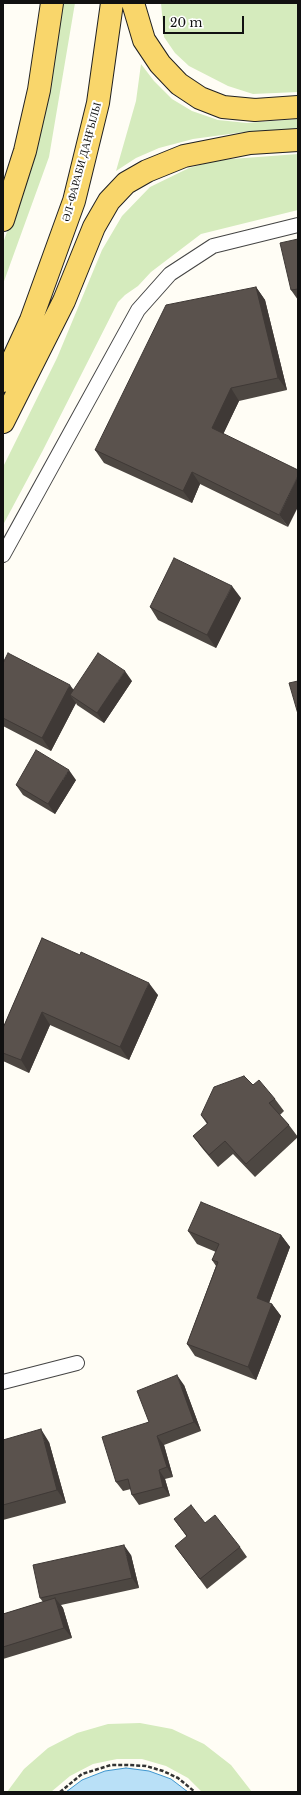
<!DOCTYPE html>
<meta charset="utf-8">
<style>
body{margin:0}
#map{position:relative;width:301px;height:1795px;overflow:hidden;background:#fffdf5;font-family:"Libre Baskerville",serif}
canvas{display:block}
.frame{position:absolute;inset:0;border:4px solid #111;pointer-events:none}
.scale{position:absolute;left:163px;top:16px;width:81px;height:18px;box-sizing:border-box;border:2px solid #111;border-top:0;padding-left:5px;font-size:12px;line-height:14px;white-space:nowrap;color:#111;-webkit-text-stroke:3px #fff;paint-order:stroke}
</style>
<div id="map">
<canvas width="301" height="1795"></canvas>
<div class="frame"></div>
<div class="scale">20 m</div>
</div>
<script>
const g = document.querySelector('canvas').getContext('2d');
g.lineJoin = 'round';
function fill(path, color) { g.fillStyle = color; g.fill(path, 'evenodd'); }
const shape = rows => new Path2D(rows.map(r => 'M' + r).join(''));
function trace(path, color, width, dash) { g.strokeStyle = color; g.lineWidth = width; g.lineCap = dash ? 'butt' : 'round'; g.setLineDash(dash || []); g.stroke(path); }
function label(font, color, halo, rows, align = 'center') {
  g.font = font + ' "Libre Baskerville",serif'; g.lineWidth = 4; g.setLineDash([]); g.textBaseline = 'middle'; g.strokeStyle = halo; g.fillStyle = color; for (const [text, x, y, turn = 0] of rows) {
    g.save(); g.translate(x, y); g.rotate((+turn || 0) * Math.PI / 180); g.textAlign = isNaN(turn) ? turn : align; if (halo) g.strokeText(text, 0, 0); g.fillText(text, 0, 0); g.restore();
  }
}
fill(shape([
 [61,3,75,3,49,157,3,284,3,243,35,153],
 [161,3,298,3,298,92,253,94,228,86,189,66,175,53,164,37],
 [141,64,154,81,172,99,192,111,218,120,247,123,298,119,298,129,244,132,193,139,159,148,136,158,116,171,136,101],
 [298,154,298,210,201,234,151,272,138,286,125,295,118,302,42,452,3,525,3,467,57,358,102,250,122,216,150,187,189,168,218,160],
 [140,1723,172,1729,204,1744,231,1765,252,1792,202,1792,188,1778,166,1766,142,1759,117,1759,93,1764,70,1776,51,1792,7,1792,24,1769,48,1748,77,1733,108,1724]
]), '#d5ebbd');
const water = shape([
 [126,1768,149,1771,171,1779,188,1792,66,1792,82,1780,105,1771,126,1768]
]);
fill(water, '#b9e0f7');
trace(water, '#3f96cf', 1);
const service = shape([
 [3,555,138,310,170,274,213,246,298,225],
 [3,1382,77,1363]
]);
const primary = shape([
 [133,3,144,40,160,64,179,84,200,98,223,107,255,110,298,107],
 [3,220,25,151,39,90,52,3],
 [3,381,31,320,74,201,98,103,112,3],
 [3,422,64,301,94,227,109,201,126,183,147,171,184,156,250,143,298,140]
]);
trace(service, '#444', 16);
trace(primary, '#222', 24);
trace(shape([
 [60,1792,82,1774,111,1765,128,1765,146,1766,163,1771,178,1778,195,1792]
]), '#333', 2.5, [4, 2]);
trace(service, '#fff', 14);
trace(primary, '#f9d66b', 22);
fill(shape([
 [298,239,298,300,291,290],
 [256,287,265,300,287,390,239,401,223,434,288,527,200,484,192,503,104,463,95,450],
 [241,598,216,648,158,620,150,607],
 [3,663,74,690,132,681,104,723,77,705,76,703,51,751,3,726],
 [76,780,55,814,23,795,16,785],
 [42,938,158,995,129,1060,50,1025,29,1073,3,1061,3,1028],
 [253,1085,275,1099,284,1111,280,1115,289,1125,298,1137,255,1177,233,1154,218,1167,202,1148,193,1136,207,1124,201,1115],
 [188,1231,281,1235,290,1247,269,1303,272,1304,281,1316,256,1380,195,1356,187,1344,216,1266,212,1260,216,1252,197,1244],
 [184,1385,201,1431,164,1445,173,1477,165,1479,170,1496,139,1505,132,1495,131,1489,123,1491,116,1482,149,1422],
 [3,1440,49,1442,66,1503,3,1520],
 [174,1519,205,1523,240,1547,247,1557,207,1589,175,1546,187,1537],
 [131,1555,139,1588,61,1605,63,1608,72,1638,3,1659,3,1614,43,1602,40,1598]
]), '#4d4742');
fill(shape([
 [256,287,265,300,287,390,278,378],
 [231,388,239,401,220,441,212,428],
 [192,472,200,484,192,503,183,491],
 [298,476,298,507,288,527,279,515],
 [232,586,241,598,216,648,207,635],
 [125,671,132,681,104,723,97,713],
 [70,685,79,697,70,695,76,703,51,751,42,738],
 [69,770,76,780,55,814,48,804],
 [149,983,158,995,129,1060,120,1047],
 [42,1012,50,1025,29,1073,21,1060],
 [281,1235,290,1247,266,1311,257,1298],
 [272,1304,281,1316,256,1380,248,1367],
 [177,1375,184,1385,201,1431,194,1422],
 [41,1429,49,1442,66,1503,57,1490],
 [157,1436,164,1445,173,1477,167,1467],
 [159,1470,165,1479,170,1496,163,1487],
 [124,1545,131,1555,139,1588,132,1578],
 [55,1598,63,1608,72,1638,64,1628]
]), '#3f3936');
const building = shape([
 [298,239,298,289,291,290,280,243,298,239],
 [256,287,278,378,231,388,212,428,298,470,298,476,279,515,192,472,183,491,95,450,166,305,256,287],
 [174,558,232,586,207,635,150,607,174,558],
 [8,653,70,685,42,738,3,718,3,663,8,653],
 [98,653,125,671,97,713,70,695,98,653],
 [298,681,298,714,289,683,298,681],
 [36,750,69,770,48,804,16,785,36,750],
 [42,938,80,955,81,952,149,983,120,1047,42,1012,21,1060,3,1053,3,1028,42,938],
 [244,1076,253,1085,259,1080,275,1099,269,1103,289,1125,246,1164,225,1141,209,1155,193,1136,208,1123,201,1115,214,1087,244,1076],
 [201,1202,281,1235,257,1298,272,1304,248,1367,187,1344,218,1262,212,1260,219,1244,188,1231,201,1202],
 [177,1375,194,1422,157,1436,167,1467,159,1470,163,1487,132,1495,128,1479,116,1482,102,1437,149,1422,137,1391,177,1375],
 [41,1429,57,1490,3,1505,3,1440,41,1429],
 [191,1505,205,1523,215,1515,240,1547,200,1579,175,1546,187,1536,174,1519,191,1505],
 [124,1545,132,1578,40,1598,33,1565,124,1545],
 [55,1598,64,1628,3,1647,3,1614,55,1598]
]);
fill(building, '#5a524d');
trace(building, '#3f3936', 1);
label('11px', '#111', '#fff', [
 ["ӘЛ-ФАРАБИ ДАҢҒЫЛЫ",82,162,-75]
]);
</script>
